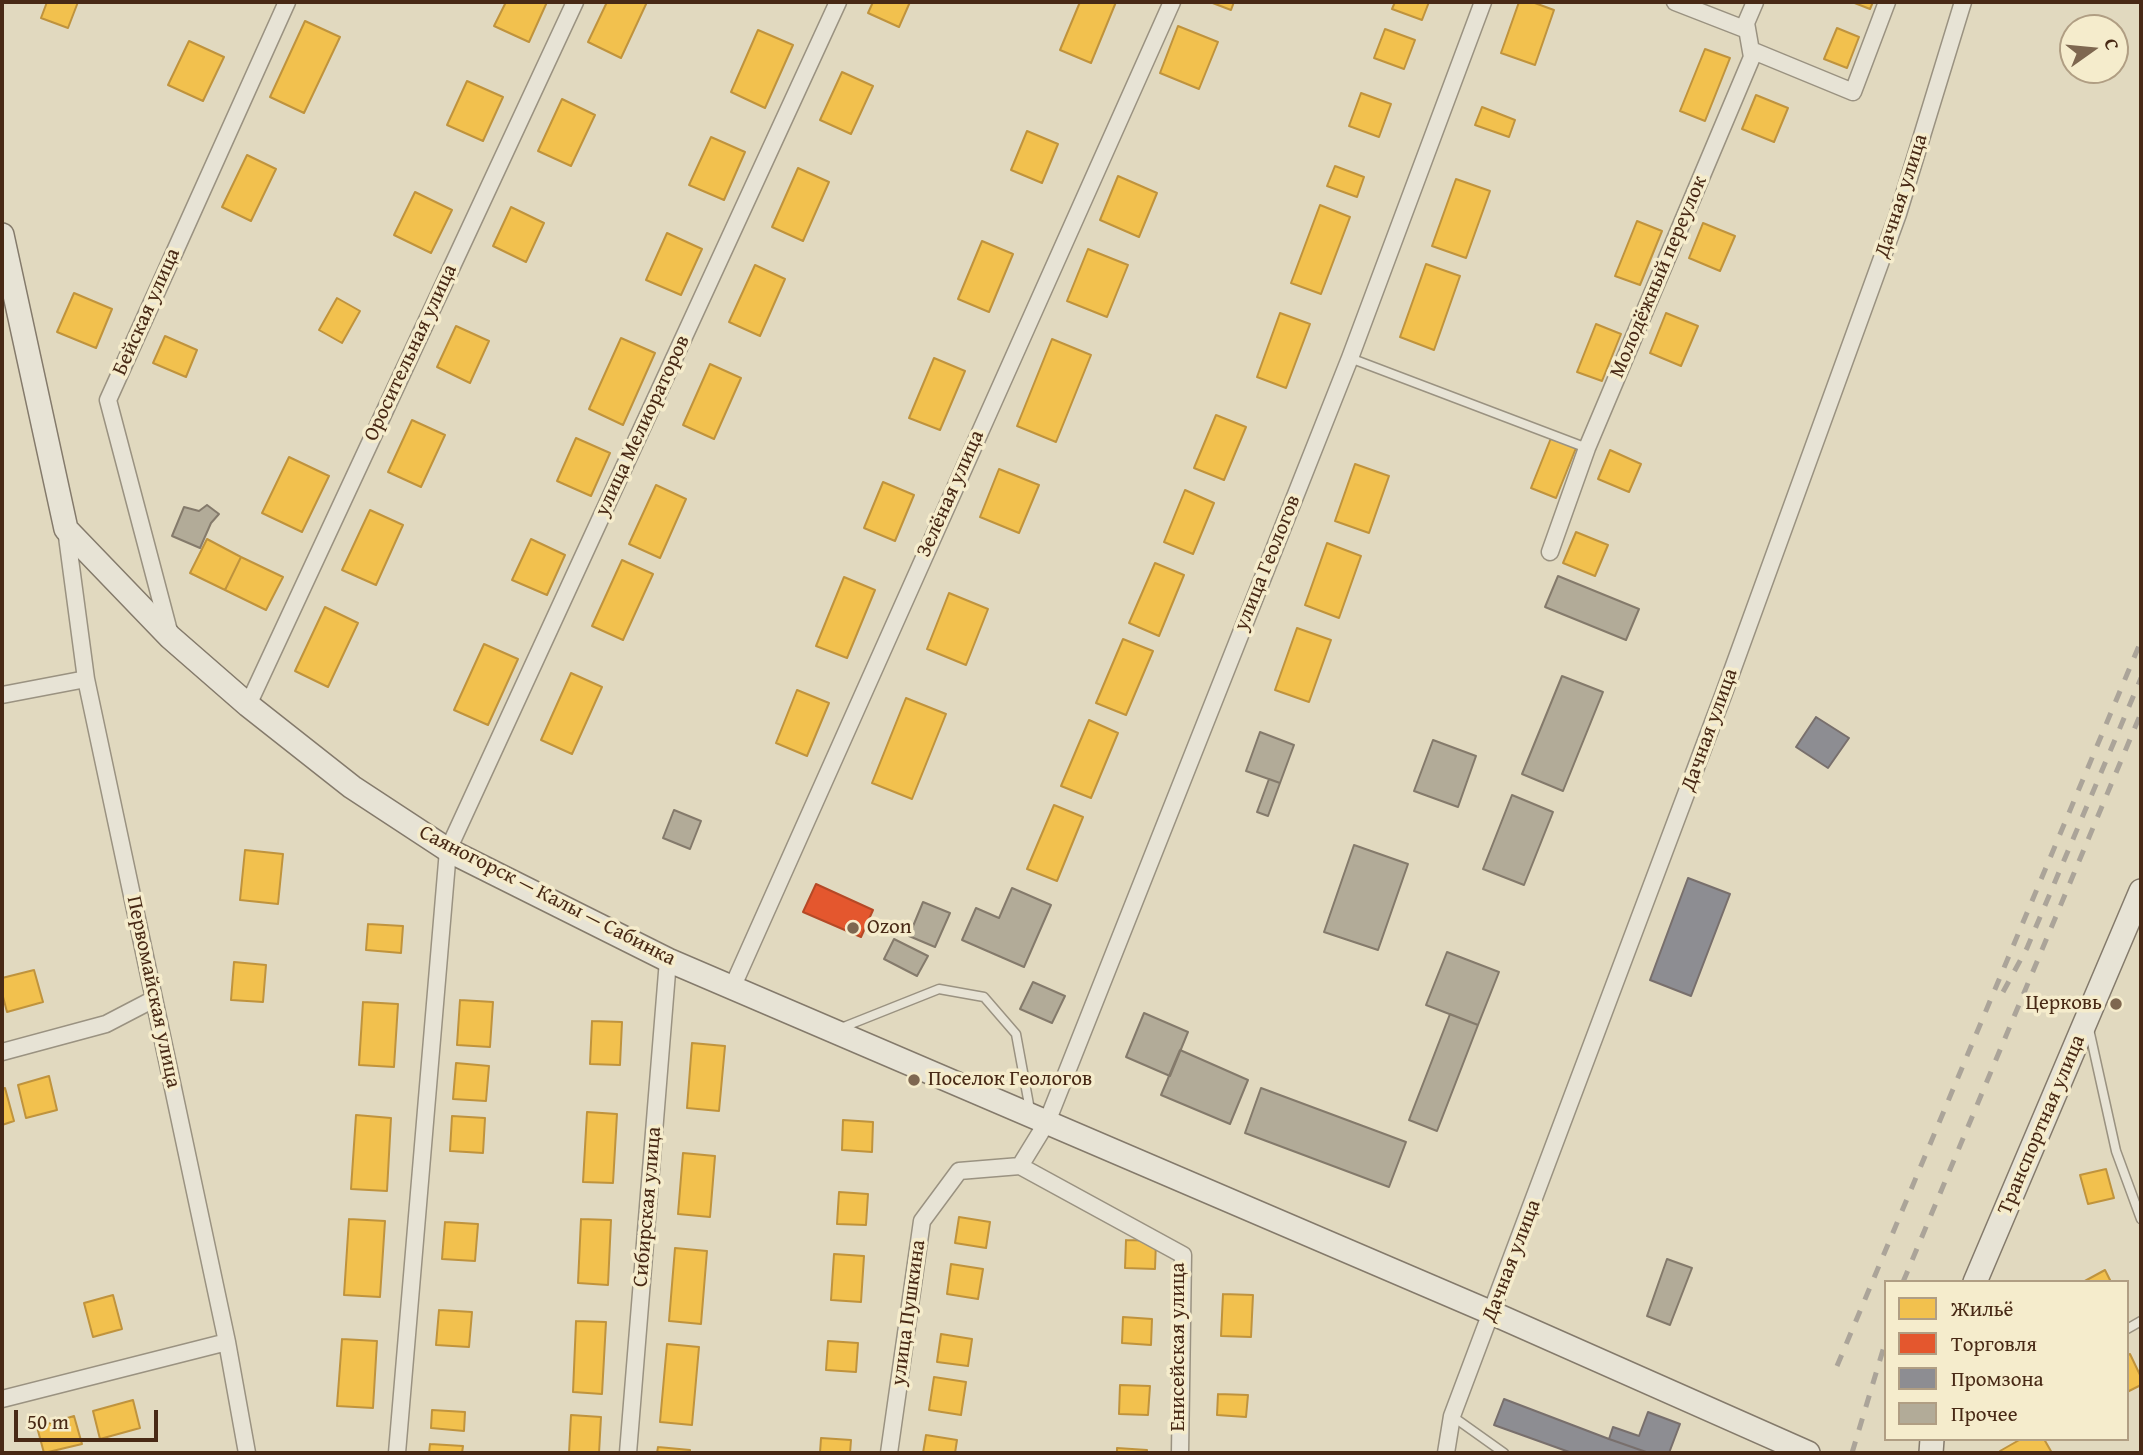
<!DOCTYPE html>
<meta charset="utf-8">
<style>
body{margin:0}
#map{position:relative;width:2143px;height:1455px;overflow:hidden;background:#e1d9bf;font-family:"Gentium Book Plus",serif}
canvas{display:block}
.frame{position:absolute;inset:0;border:4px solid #482915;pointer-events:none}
.legend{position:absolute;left:1884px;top:1280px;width:245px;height:161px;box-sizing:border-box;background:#f5eccc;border:2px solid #b09e83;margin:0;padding:9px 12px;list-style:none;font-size:21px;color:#482915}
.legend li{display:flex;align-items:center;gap:14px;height:35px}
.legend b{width:35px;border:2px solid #b09e83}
.north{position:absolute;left:2059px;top:14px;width:70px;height:70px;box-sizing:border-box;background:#f5eccc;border:2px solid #b09e83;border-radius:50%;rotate:75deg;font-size:19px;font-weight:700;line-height:28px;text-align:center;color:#482915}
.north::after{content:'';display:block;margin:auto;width:24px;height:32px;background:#7e6750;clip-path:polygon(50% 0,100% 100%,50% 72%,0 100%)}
.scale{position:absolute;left:14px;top:1410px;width:144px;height:32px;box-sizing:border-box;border:4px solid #482915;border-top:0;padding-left:9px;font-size:21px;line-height:24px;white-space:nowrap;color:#482915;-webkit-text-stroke:5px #f5eccc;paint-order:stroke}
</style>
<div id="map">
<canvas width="2143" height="1455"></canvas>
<div class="frame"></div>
<ul class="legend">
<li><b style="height:19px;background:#f2c14e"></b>Жильё</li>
<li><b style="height:19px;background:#e4572e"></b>Торговля</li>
<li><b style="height:19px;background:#8d8d92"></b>Промзона</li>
<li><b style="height:19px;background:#b2ab98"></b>Прочее</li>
</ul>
<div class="north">С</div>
<div class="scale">50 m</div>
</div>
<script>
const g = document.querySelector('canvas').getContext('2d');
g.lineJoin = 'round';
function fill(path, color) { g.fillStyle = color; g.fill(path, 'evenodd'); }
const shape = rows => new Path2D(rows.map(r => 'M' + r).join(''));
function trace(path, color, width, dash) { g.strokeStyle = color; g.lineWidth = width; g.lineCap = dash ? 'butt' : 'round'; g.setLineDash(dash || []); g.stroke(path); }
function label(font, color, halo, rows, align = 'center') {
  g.font = font + ' "Gentium Book Plus",serif'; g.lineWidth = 7; g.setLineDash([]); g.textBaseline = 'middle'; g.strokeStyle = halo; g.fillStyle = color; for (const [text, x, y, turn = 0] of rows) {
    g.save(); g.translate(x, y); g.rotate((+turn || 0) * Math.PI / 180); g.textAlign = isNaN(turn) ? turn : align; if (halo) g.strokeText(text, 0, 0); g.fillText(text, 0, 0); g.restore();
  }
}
const homes = shape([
 [47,2,78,2,68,28,41,18,47,2],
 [506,2,547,2,529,42,494,26,506,2],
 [607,2,647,2,621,58,588,42,607,2],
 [873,2,910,2,899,27,868,13,873,2],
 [1080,2,1116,2,1091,63,1060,50,1080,2],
 [1210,2,1234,2,1231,10,1210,2],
 [1395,2,1429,2,1422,20,1392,9,1395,2],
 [1519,2,1532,2,1554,10,1535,65,1501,53,1519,2],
 [1852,2,1873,2,1870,9,1852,2],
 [305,21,340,37,304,113,270,97,305,21],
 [1178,26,1218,42,1199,89,1160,73,1178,26],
 [1837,28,1859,37,1847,68,1824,59,1837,28],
 [1385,29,1415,40,1404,69,1374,58,1385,29],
 [758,30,793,45,765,108,731,92,758,30],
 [189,41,224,57,203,101,168,85,189,41],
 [1705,49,1730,58,1705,121,1680,111,1705,49],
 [842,72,873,86,851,134,820,120,842,72],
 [467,81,503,97,483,141,447,125,467,81],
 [1361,93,1391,104,1379,137,1349,126,1361,93],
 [1756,95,1788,108,1774,142,1742,129,1756,95],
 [562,99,595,115,571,166,538,151,562,99],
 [1482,107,1515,120,1509,137,1475,125,1482,107],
 [1027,131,1058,144,1042,183,1011,170,1027,131],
 [711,137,745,152,724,200,689,185,711,137],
 [247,155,276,169,251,221,222,207,247,155],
 [1335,166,1364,177,1357,197,1327,186,1335,166],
 [798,168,829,182,803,241,772,227,798,168],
 [1118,176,1157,193,1139,237,1100,220,1118,176],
 [1456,179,1490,191,1466,258,1432,246,1456,179],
 [415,192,452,210,431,253,394,235,415,192],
 [1320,205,1350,217,1321,294,1291,283,1320,205],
 [511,207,544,223,526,262,493,246,511,207],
 [1637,221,1662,231,1640,285,1615,276,1637,221],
 [1703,223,1735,236,1720,271,1689,258,1703,223],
 [667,233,702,249,681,295,646,280,667,233],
 [982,241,1013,254,989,312,958,299,982,241],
 [1088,249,1128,265,1107,317,1067,301,1088,249],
 [1426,264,1460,276,1434,350,1400,337,1426,264],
 [755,265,785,279,760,336,729,322,755,265],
 [74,293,112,309,96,348,57,332,74,293],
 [337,298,360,311,342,343,319,330,337,298],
 [1280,313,1310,324,1286,388,1257,377,1280,313],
 [1666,313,1698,326,1681,366,1650,353,1666,313],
 [1596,324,1621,334,1602,381,1577,372,1596,324],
 [456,326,489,341,470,383,437,367,456,326],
 [165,336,197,350,186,377,153,363,165,336],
 [621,338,655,353,623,425,589,409,621,338],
 [1052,339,1091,355,1056,442,1017,426,1052,339],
 [934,358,965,371,940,430,909,418,934,358],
 [710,364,741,378,714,439,683,425,710,364],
 [1216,415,1246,427,1224,480,1194,468,1216,415],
 [412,420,445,435,421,487,388,472,412,420],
 [576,438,610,453,591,496,557,481,576,438],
 [1551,438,1576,448,1556,498,1531,488,1551,438],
 [1610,450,1641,464,1629,492,1598,479,1610,450],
 [289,457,329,476,302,532,262,513,289,457],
 [1355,464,1389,476,1369,533,1335,521,1355,464],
 [999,469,1039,485,1019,533,980,517,999,469],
 [883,482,914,495,895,541,864,528,883,482],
 [656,485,686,499,660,558,629,544,656,485],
 [1185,490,1214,503,1193,554,1164,542,1185,490],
 [370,510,403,525,376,585,342,570,370,510],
 [1576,532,1608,545,1595,576,1563,563,1576,532],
 [207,539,241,557,225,590,190,573,207,539],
 [531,539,565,555,547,595,512,580,531,539],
 [1327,543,1361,556,1339,618,1305,605,1327,543],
 [241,557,283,577,266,610,225,590,241,557],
 [622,560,653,574,623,640,592,626,622,560],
 [1155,563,1184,575,1159,636,1129,623,1155,563],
 [844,577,875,590,847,658,816,646,844,577],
 [949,593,988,609,966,665,927,649,949,593],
 [325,607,358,623,328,687,295,671,325,607],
 [1297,628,1331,640,1309,702,1275,690,1297,628],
 [1123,639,1153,651,1126,715,1096,703,1123,639],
 [484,644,518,659,488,725,454,710,484,644],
 [571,673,602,687,572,754,541,740,571,673],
 [797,690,829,703,807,756,776,743,797,690],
 [906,698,946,714,912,799,872,783,906,698],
 [1089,720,1118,733,1091,798,1061,786,1089,720],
 [1054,805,1083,817,1057,881,1027,869,1054,805],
 [245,850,283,854,278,904,240,900,245,850],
 [368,924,403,926,401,953,366,950,368,924],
 [234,962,266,965,263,1002,231,1000,234,962],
 [34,970,43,1002,7,1012,2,993,2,978,34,970],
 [460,1000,493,1002,490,1047,457,1045,460,1000],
 [363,1002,398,1004,394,1067,359,1065,363,1002],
 [592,1021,622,1022,620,1065,590,1064,592,1021],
 [692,1043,725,1046,719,1111,687,1108,692,1043],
 [456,1063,489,1066,486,1101,453,1099,456,1063],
 [49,1076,57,1110,26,1118,18,1085,49,1076],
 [5,1088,14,1121,2,1125,2,1089,5,1088],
 [587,1112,617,1114,613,1183,583,1182,587,1112],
 [356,1115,391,1118,387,1191,351,1189,356,1115],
 [452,1116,485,1118,483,1153,450,1151,452,1116],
 [843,1120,873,1122,872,1152,842,1150,843,1120],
 [683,1153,715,1156,710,1217,678,1214,683,1153],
 [2106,1169,2114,1198,2088,1204,2080,1175,2106,1169],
 [839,1192,868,1194,866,1225,837,1224,839,1192],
 [959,1217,990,1222,986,1248,955,1243,959,1217],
 [349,1219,385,1221,380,1297,344,1295,349,1219],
 [581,1219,611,1220,608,1285,578,1283,581,1219],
 [445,1222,478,1224,475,1261,442,1259,445,1222],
 [1126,1240,1156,1241,1155,1269,1125,1268,1126,1240],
 [675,1248,707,1251,701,1324,669,1321,675,1248],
 [834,1254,864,1256,861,1302,831,1300,834,1254],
 [951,1264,983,1269,978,1299,947,1294,951,1264],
 [2105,1270,2111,1282,2083,1282,2105,1270],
 [1223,1294,1253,1295,1251,1337,1221,1336,1223,1294],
 [113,1295,122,1329,93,1337,84,1303,113,1295],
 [439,1310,472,1312,469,1347,436,1345,439,1310],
 [1123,1317,1152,1319,1151,1345,1122,1343,1123,1317],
 [576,1321,606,1322,602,1394,573,1392,576,1321],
 [941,1334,972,1339,968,1366,937,1362,941,1334],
 [342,1339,377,1341,373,1408,337,1406,342,1339],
 [828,1341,858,1343,856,1372,826,1370,828,1341],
 [667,1344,699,1347,692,1425,660,1422,667,1344],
 [2130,1354,2141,1377,2141,1385,2127,1392,2127,1355,2130,1354],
 [934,1377,966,1382,961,1415,929,1410,934,1377],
 [1120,1385,1150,1386,1148,1415,1119,1414,1120,1385],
 [1218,1394,1248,1395,1246,1417,1217,1415,1218,1394],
 [133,1400,140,1428,100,1439,93,1411,133,1400],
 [432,1410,465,1412,464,1431,431,1428,432,1410],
 [571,1415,601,1417,599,1453,569,1453,571,1415],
 [74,1416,82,1444,44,1453,37,1427,74,1416],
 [926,1435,957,1440,955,1453,923,1453,926,1435],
 [821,1438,851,1440,850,1453,820,1453,821,1438],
 [2021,1439,2044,1439,2052,1453,2001,1453,2000,1451,2021,1439],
 [430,1444,463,1446,462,1453,429,1453,430,1444],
 [658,1447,690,1450,690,1453,657,1453,658,1447],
 [1117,1448,1147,1450,1147,1453,1117,1453,1117,1448]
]);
fill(homes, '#f2c14e');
trace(homes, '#bf933d', 2);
const shops = shape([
 [816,884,873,910,861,937,803,912,816,884]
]);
fill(shops, '#e4572e');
trace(shops, '#b54926', 2);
const industry = shape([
 [1816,717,1849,738,1828,768,1796,747,1816,717],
 [1688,878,1730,894,1691,996,1650,980,1688,878],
 [1504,1399,1609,1439,1649,1453,1572,1453,1494,1425,1504,1399],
 [1648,1412,1680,1424,1669,1453,1649,1453,1609,1439,1613,1427,1639,1436,1648,1412]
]);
fill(industry, '#8d8d92');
trace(industry, '#786f6c', 2);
const building = shape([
 [207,505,219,514,211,523,200,548,172,536,184,507,199,511,207,505],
 [1558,576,1639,609,1626,640,1545,607,1558,576],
 [1562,676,1603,692,1563,791,1522,774,1562,676],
 [1260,732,1294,745,1280,783,1246,771,1260,732],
 [1433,740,1476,756,1458,807,1414,791,1433,740],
 [1269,779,1280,783,1268,816,1257,812,1269,779],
 [1512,795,1553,812,1524,885,1483,869,1512,795],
 [674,810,701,821,690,849,663,838,674,810],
 [1354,845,1408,864,1378,950,1324,932,1354,845],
 [1012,888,1051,905,1024,967,962,940,976,908,999,918,1012,888],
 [923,902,950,913,935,947,909,936,923,902],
 [894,939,928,956,917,976,884,959,894,939],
 [1447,952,1499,972,1478,1025,1426,1005,1447,952],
 [1033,982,1065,996,1052,1023,1020,1009,1033,982],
 [1144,1013,1188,1032,1170,1076,1126,1057,1144,1013],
 [1450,1014,1478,1025,1437,1131,1409,1120,1450,1014],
 [1180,1050,1248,1080,1230,1124,1161,1095,1180,1050],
 [1261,1088,1406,1142,1389,1187,1245,1133,1261,1088],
 [1667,1259,1692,1268,1670,1325,1647,1316,1667,1259]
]);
fill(building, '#b2ab98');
trace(building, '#847a6b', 2);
const lane = shape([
 [1350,358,1587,448],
 [841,1028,939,989,984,997,1016,1034,1030,1110],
 [2089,1029,2116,1151,2141,1219],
 [2127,1329,2141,1321],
 [1452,1416,1504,1453]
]);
const street = shape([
 [1675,2,1747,30],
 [1751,50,1853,92,1887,2],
 [66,529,86,679,227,1342,247,1453],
 [1550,552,1587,448,1752,57,1746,23,1755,2],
 [170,635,108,400,287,2],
 [2,695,86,679],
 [248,705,575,2],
 [732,988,1172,2],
 [2,1052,106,1024,154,999],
 [1020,1166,1183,1255,1180,1453],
 [2,1399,227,1342],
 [397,1453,448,850,838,2],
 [628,1453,668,960],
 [889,1453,922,1221,959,1171,1020,1166,1047,1122,1350,358,1483,2],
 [1446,1453,1452,1416,1724,693,1898,214,1963,2]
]);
const secondary = shape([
 [2,235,66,529,170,637,248,705,352,787,448,850,668,960,1492,1313,1808,1453],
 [1975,1282,2141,891],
 [1931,1453,1932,1439]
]);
trace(lane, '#9a9281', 11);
trace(street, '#9a9281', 19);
trace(secondary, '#847a6b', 26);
trace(lane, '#e7e3d5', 8);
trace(street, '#e7e3d5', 16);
trace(secondary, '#e7e3d5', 23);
trace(shape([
 [2003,992,2027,948,2141,678],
 [1903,1282,2141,713],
 [1837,1366,2141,641],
 [1852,1453,1886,1340]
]), '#aba499', 5, [12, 12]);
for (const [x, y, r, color] of [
 [853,928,7,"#7e6750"],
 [2116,1004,7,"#7e6750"],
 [914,1080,7,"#7e6750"]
]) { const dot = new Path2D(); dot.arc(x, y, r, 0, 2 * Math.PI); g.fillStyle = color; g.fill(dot); trace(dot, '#f5eccc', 2.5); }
label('21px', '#482915', '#f5eccc', [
 ["Дачная улица",1902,196,-72],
 ["Молодёжный переулок",1659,277,-67],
 ["Бейская улица",147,312,-66],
 ["Оросительная улица",411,353,-65],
 ["улица Мелиораторов",643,426,-65],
 ["Зелёная улица",951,494,-66],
 ["улица Геологов",1268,563,-68],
 ["Дачная улица",1710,730,-70],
 ["Саяногорск — Калы — Сабинка",547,896,27],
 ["Первомайская улица",153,992,78],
 ["Транспортная улица",2042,1125,-67],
 ["Сибирская улица",648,1207,-85],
 ["Дачная улица",1512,1261,-69],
 ["улица Пушкина",909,1313,-82],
 ["Енисейская улица",1179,1347,-90]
]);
label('21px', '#482915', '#f5eccc', [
 ["Ozon",867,928],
 ["Церковь",2102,1004,"right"],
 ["Поселок Геологов",928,1080]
], 'left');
</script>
